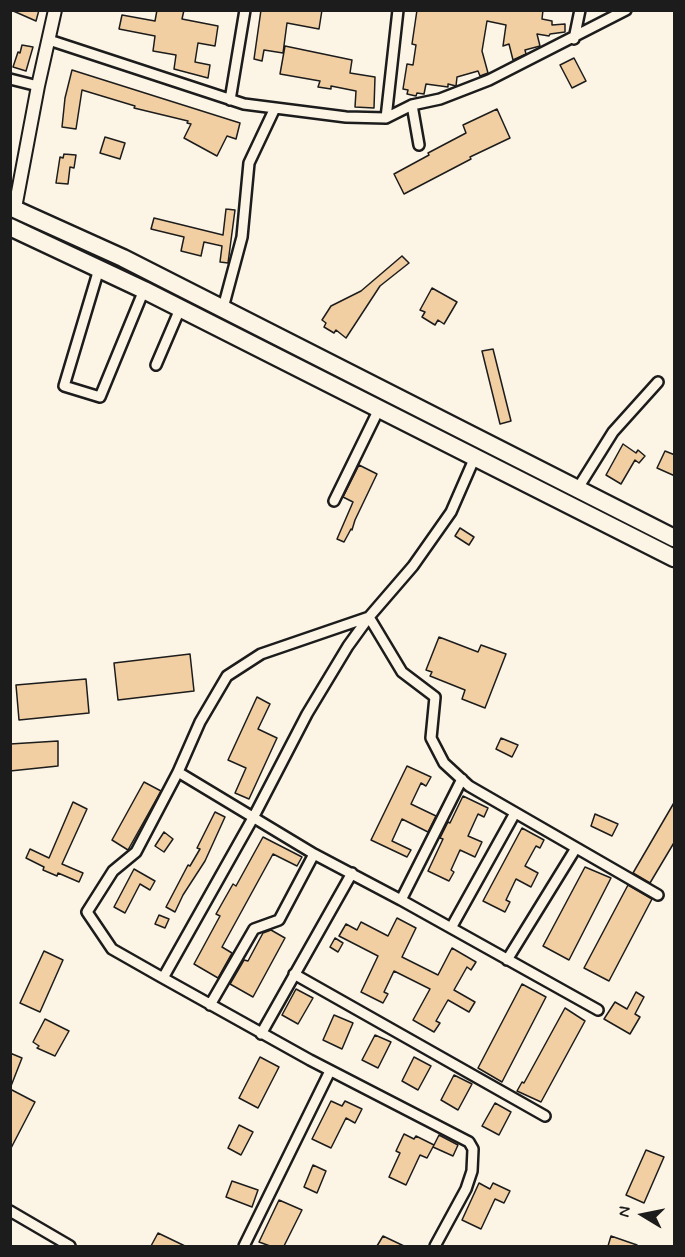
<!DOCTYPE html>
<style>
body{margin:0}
#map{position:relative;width:685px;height:1257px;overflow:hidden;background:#fcf5e5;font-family:Mynerve,sans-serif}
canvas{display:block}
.frame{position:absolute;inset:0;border:12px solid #1c1c1c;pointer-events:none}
.north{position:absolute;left:613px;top:1185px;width:60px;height:60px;-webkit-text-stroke:4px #fcf5e5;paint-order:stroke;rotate:280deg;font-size:16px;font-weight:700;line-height:24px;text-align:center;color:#1c1c1c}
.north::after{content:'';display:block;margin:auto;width:21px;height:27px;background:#1c1c1c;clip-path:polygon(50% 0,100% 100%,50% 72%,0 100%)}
</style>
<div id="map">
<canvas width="685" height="1257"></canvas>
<div class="frame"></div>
<div class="north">N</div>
</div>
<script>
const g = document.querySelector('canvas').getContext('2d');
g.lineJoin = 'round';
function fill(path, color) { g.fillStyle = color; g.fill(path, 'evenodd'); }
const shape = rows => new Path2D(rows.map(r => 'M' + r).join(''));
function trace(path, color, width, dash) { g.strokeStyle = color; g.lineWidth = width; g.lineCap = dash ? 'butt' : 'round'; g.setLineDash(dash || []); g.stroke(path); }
const building = shape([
 [11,10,39,10,36,21,11,10],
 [157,10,184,10,182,19,218,26,215,46,198,43,195,62,210,65,208,78,174,69,176,55,153,51,155,36,119,29,122,15,155,21,157,10],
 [261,10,322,10,319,29,287,23,283,53,264,50,262,61,254,59,261,10],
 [417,10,543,10,542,19,552,21,552,25,565,24,565,32,550,34,549,36,537,34,540,46,525,50,526,54,513,60,509,44,503,46,506,25,487,21,482,51,488,73,480,76,478,71,457,77,456,86,448,84,448,87,426,84,424,94,417,93,416,96,407,94,408,90,403,89,407,64,413,65,416,45,412,44,417,10],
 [22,45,33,47,26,71,13,67,18,52,20,53,22,45],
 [285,46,352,60,350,73,375,77,374,108,355,107,356,91,331,86,331,89,318,87,320,81,280,74,285,46],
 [574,58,586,81,572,88,560,65,574,58],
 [72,70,240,123,236,139,227,136,217,156,184,138,191,124,187,123,188,121,134,108,135,106,82,90,76,129,62,127,65,98,72,70],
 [497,109,510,138,470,157,471,159,404,194,394,174,429,155,428,153,466,133,463,125,497,109],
 [105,137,125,143,120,159,100,153,105,137],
 [64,154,76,155,74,168,70,167,68,184,56,183,60,157,63,158,64,154],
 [226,209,235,210,228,263,220,262,222,246,204,242,201,256,181,251,184,237,151,229,154,218,223,235,226,209],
 [402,256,409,263,380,286,346,338,336,330,334,333,324,327,326,323,322,320,331,306,361,291,402,256],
 [432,288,457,302,444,324,438,320,435,325,422,317,425,312,420,310,432,288],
 [493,349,511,421,500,424,482,351,493,349],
 [623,444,636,453,638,450,645,456,639,463,635,460,621,484,606,475,623,444],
 [665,451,675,455,675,476,657,468,665,451],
 [359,465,377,474,355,520,352,530,351,529,344,542,337,539,353,502,343,497,359,465],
 [460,528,474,537,469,545,455,536,460,528],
 [439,637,478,652,481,645,506,654,485,708,462,699,465,690,430,676,432,672,426,670,439,637],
 [190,654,194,691,118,700,114,663,190,654],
 [86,679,89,713,19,720,16,685,86,679],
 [257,697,270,704,258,729,277,738,249,799,235,793,246,768,228,760,257,697],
 [501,738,518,745,512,757,496,749,501,738],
 [58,741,58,766,10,771,10,744,58,741],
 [407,766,431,777,426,786,421,783,411,804,436,816,428,832,402,819,392,841,411,850,407,857,371,840,407,766],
 [144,782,161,791,128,850,112,840,144,782],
 [463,796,488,808,484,817,478,814,468,836,482,842,475,857,460,850,451,870,454,872,449,881,428,871,443,839,440,838,448,822,450,823,463,796],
 [675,801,675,841,650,883,633,873,675,801],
 [73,802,87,809,62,864,83,873,79,882,58,873,57,876,43,870,44,867,26,858,30,849,49,858,73,802],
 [215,812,225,817,205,861,183,895,175,912,166,907,188,865,190,866,200,849,197,848,215,812],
 [595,814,618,824,612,836,591,826,595,814],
 [522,828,544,840,540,848,536,846,525,866,538,873,531,887,516,879,506,900,510,902,505,912,483,901,522,828],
 [164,832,173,839,164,852,155,846,164,832],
 [263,837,302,857,297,866,273,854,222,947,232,953,218,978,194,964,220,916,216,914,233,884,236,886,263,837],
 [585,867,611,878,569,960,543,946,585,867],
 [134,869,155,881,150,890,140,884,125,913,114,907,134,869],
 [628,885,652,899,609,981,584,968,628,885],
 [159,915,169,919,165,928,155,924,159,915],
 [397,918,416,928,402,957,438,975,452,948,476,962,471,970,467,967,454,990,475,1002,469,1012,448,1000,436,1021,440,1023,434,1032,413,1020,430,989,394,971,384,992,388,994,383,1003,361,992,378,956,339,936,346,924,357,930,361,922,388,936,397,918],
 [271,930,285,938,253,997,230,984,244,960,248,961,263,933,271,930],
 [335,938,343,943,338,952,330,947,335,938],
 [44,951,63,960,40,1012,20,1003,44,951],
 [522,984,546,997,502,1082,478,1068,522,984],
 [296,989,313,998,298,1024,282,1015,296,989],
 [636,992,644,997,635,1014,640,1017,630,1034,604,1019,615,1002,627,1009,636,992],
 [565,1008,585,1021,541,1102,517,1091,522,1082,524,1083,565,1008],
 [334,1015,353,1023,342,1049,323,1040,334,1015],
 [45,1019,69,1031,55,1056,37,1048,39,1046,33,1042,45,1019],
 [375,1035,391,1042,378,1068,362,1060,375,1035],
 [10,1053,22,1058,11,1086,10,1086,10,1053],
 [260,1057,279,1067,258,1108,239,1098,260,1057],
 [414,1057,431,1066,418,1090,402,1081,414,1057],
 [454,1075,472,1084,458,1110,441,1100,454,1075],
 [10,1089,35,1102,10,1150,10,1089],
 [331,1101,342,1106,345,1101,362,1109,355,1123,346,1118,331,1148,312,1139,331,1101],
 [495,1103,511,1112,499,1135,482,1126,495,1103],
 [239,1125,253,1132,241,1155,228,1148,239,1125],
 [404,1134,414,1139,416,1136,434,1145,427,1158,420,1155,406,1185,389,1177,400,1153,396,1151,404,1134],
 [439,1135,458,1145,453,1156,433,1147,439,1135],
 [646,1150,664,1157,644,1203,626,1195,646,1150],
 [313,1165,326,1171,317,1193,304,1187,313,1165],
 [232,1181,258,1190,252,1207,226,1197,232,1181],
 [479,1183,490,1189,493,1183,510,1191,504,1203,495,1199,481,1229,462,1220,479,1183],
 [279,1200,302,1210,284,1246,270,1246,259,1242,279,1200],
 [158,1233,185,1246,151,1246,158,1233],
 [383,1236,404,1246,377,1246,383,1236],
 [611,1236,637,1245,637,1246,608,1246,611,1236]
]);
fill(building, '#f2cfa3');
trace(building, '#1c1c1c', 1.5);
const minor = shape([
 [574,39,580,10],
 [49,40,244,104,346,117,386,118,412,105,440,99,489,80,626,10],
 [10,79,38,86],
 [230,100,245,10],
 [412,105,419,145],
 [386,118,398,10],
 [99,269,64,386,100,397,144,290],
 [223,308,242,237,249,163,275,108],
 [156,365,180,309],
 [578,488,613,432,658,382],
 [334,501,379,409],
 [401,900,462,779],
 [451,928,515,813],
 [507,960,576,848],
 [294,974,545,1116],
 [163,978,112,949,87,912,113,871,136,852,178,772],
 [210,1005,254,929,279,920,314,854],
 [598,1010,401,900,314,854,178,772,200,722,227,676,261,654,369,617,402,672,435,697,431,738,444,763,469,786,658,895],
 [261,1034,352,873],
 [10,1211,70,1246],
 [244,1246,330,1071],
 [435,1246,466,1189,472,1171,473,1149,469,1142,310,1060,163,978,253,818,307,714,348,646,369,617,413,566,451,512,475,457]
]);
const tertiary = shape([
 [15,208,38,86,55,10]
]);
const trunk = shape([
 [10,207,123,258,674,538],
 [10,227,144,290,674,558]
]);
trace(minor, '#1c1c1c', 14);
trace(tertiary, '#1c1c1c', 16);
trace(trunk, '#1c1c1c', 21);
trace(minor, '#fcf5e5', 9);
trace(tertiary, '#fcf5e5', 12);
trace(trunk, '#fcf5e5', 16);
</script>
